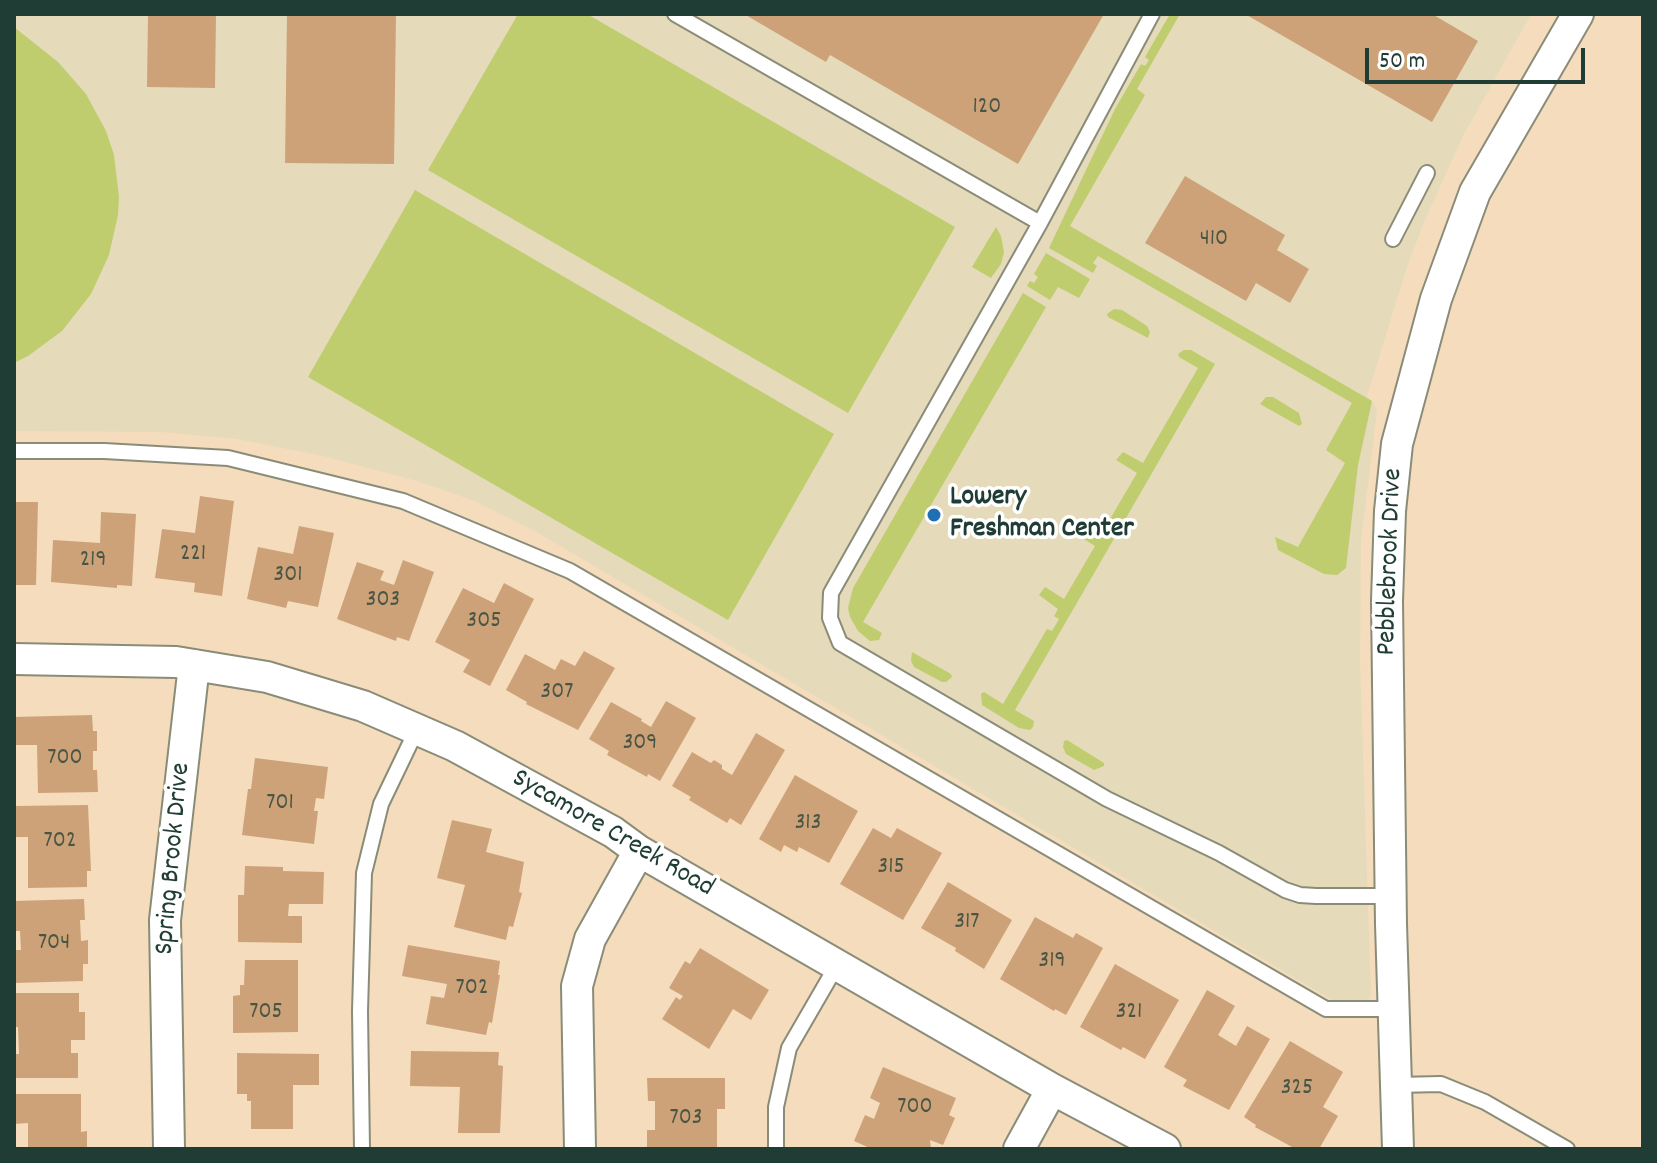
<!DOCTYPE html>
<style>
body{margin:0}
#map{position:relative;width:1657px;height:1163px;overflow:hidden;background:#f4dcbd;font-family:Dekko,sans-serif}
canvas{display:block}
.frame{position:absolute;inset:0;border:16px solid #1f3d34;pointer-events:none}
.scale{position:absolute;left:1365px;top:48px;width:220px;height:36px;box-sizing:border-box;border:4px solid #1f3d34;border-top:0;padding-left:10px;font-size:24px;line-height:28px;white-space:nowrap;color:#1f3d34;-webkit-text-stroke:6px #fff;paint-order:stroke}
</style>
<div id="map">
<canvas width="1657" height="1163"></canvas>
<div class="frame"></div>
<div class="scale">50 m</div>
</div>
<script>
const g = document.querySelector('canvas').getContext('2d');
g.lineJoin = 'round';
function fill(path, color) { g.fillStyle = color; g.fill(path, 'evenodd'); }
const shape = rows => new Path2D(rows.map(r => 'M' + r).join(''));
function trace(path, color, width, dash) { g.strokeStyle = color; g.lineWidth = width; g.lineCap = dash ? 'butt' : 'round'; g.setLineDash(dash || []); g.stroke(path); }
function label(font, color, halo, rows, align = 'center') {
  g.font = font + ' Dekko,sans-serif'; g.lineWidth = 7; g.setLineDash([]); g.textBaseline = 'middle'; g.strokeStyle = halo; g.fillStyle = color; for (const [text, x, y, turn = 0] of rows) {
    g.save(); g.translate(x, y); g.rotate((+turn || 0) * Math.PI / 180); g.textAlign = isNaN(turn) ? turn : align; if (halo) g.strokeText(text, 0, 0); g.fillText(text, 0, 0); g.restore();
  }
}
fill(shape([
 [14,14,1531,14,1463,136,1424,222,1407,267,1367,396,1376,407,1377,412,1361,540,1360,662,1371,995,1368,1000,1355,1004,1332,1000,533,530,472,500,417,481,323,456,237,439,160,432,14,431]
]), '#e5dbba');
fill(shape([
 [518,14,587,14,955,227,848,413,428,170],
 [1170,14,1180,14,1137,89,1145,95,1070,226,1372,401,1358,465,1346,568,1337,575,1324,574,1278,550,1275,537,1298,547,1345,463,1326,450,1352,403,1098,256,1093,263,1097,266,1093,273,1049,248,1115,109,1141,64,1145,66,1149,60,1145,57],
 [14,27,58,62,86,94,106,131,114,155,119,197,118,215,109,255,91,294,62,331,28,356,14,363],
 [415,190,834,434,728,620,308,377],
 [996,227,1001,236,1004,252,1001,264,991,278,972,267],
 [1046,253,1090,279,1079,298,1058,287,1050,300,1027,286,1030,281,1034,283,1038,277,1034,274],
 [1023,293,1046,307,863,622,882,633,879,640,870,641,858,631,850,617,848,608,853,588],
 [1114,309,1122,310,1147,326,1150,332,1148,338,1108,317,1107,314],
 [1184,350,1191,350,1215,364,1015,710,1034,721,1033,727,1030,730,1019,728,982,705,981,694,984,692,1003,704,1047,629,1052,631,1059,619,1054,616,1058,609,1039,595,1045,587,1064,599,1095,546,1074,533,1081,525,1100,536,1137,473,1116,460,1123,452,1143,463,1198,368,1179,357,1178,354],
 [1266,397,1273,397,1299,413,1302,424,1299,426,1260,404],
 [912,652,951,674,952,677,946,682,942,682,914,667,911,661],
 [1067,740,1104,763,1104,766,1094,770,1066,754,1063,747,1064,741]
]), '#bfcd6e');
fill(shape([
 [148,14,216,14,215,88,147,87],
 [287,14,396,14,394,164,285,163],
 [744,14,1104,14,1018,164,830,55,826,62],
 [1245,14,1432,14,1478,41,1432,122],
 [1185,176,1285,235,1277,250,1309,269,1290,303,1256,283,1246,301,1145,243],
 [200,496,234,501,222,596,194,592,195,583,155,578,162,529,195,533],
 [14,502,38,502,36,585,14,585],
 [101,512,136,514,132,586,117,585,117,588,51,582,53,540,100,543],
 [299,526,334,533,318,607,288,601,286,608,247,599,258,547,293,554],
 [403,560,434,572,409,641,397,637,396,641,337,619,357,562,384,571,380,580,394,585],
 [504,583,534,599,490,686,463,672,470,660,435,642,463,588,494,603],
 [584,651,615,668,578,730,526,704,527,702,506,690,525,654,555,670,561,659,575,666],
 [666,701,696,718,660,781,648,774,647,777,607,755,609,751,589,739,611,702,642,719,641,721,651,727],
 [92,715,93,731,97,731,97,751,93,751,93,770,97,770,98,792,38,793,37,745,14,745,14,717],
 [756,733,785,750,741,825,730,818,727,823,689,800,691,797,672,786,692,752,711,763,714,760,722,765,722,769,732,775],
 [255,758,328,767,324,799,316,798,314,811,318,811,314,844,242,835,248,789,251,789],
 [795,775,858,811,829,863,799,847,797,852,784,845,781,852,759,839],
 [88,805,91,871,87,871,87,887,28,888,28,837,15,837,15,806],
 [452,820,492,829,486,852,524,862,519,892,522,893,513,927,509,926,506,940,454,927,465,885,437,878],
 [873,828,891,838,897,828,942,853,903,920,840,884],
 [245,866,283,867,283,871,324,872,323,904,289,904,288,916,302,916,302,943,238,942,238,895,244,895],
 [948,882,1012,920,984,969,955,951,956,948,921,928],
 [84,899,85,920,80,920,81,941,88,940,88,964,83,964,83,981,14,983,14,950,21,950,20,931,14,931,14,901],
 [1035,917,1073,938,1076,933,1103,948,1066,1015,1055,1009,1054,1011,1000,979],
 [408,945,500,961,498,975,500,975,492,1023,489,1022,486,1035,426,1024,431,996,444,998,447,984,402,976],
 [700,948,769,990,751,1020,733,1009,709,1049,662,1019,676,997,680,1000,683,996,669,988,685,961,690,964],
 [245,960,298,960,298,1032,233,1033,233,996,240,995,240,985,244,985],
 [1115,964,1179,1000,1145,1059,1123,1047,1121,1050,1080,1027],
 [1207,990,1235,1006,1218,1035,1236,1046,1247,1026,1270,1039,1229,1110,1183,1086,1187,1080,1164,1067],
 [14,993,79,993,79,1012,85,1012,85,1040,71,1040,71,1053,78,1053,78,1078,14,1078,14,1054,19,1054,18,1027,14,1027],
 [1290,1041,1343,1072,1323,1107,1338,1116,1319,1149,1294,1148,1255,1127,1256,1125,1244,1117],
 [411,1051,499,1052,498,1065,503,1066,500,1133,458,1133,460,1087,410,1086],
 [237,1053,319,1054,319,1085,293,1085,293,1129,251,1129,251,1101,247,1101,247,1094,237,1094],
 [883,1067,956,1098,949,1115,955,1118,943,1145,930,1140,931,1149,872,1149,854,1141,865,1115,874,1119,880,1103,870,1098],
 [647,1078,725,1078,725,1109,717,1109,717,1149,647,1149,647,1130,655,1130,655,1101,648,1101],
 [14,1094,81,1094,81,1132,87,1131,87,1149,28,1149,28,1123,14,1124]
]), '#cda278');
const lane = shape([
 [675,14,1040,223,1152,14],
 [1040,223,831,593,830,618,840,643,1107,799,1219,853,1285,890,1300,895,1316,896,1391,896],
 [1393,239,1427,173],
 [14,451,104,451,228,458,403,501,570,571,1326,1009,1394,1009],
 [1397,1085,1441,1084,1485,1102,1567,1149],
 [362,1149,360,1011,364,873,381,804,417,729],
 [776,1149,776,1107,789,1048,837,965]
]);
const street = shape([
 [14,659,176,662,267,677,363,706,455,746,613,832,639,851,1052,1089,1165,1149],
 [169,1149,165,920,194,665],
 [580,1149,577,986,590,939,639,851],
 [1019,1149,1052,1089],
 [1398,1149,1391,924,1387,601,1390,511,1397,444,1436,299,1475,192,1578,14]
]);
trace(lane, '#8a8c78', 18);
trace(street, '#8a8c78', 34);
trace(lane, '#fff', 14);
trace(street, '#fff', 30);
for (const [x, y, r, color] of [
 [934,515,8,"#1f6fb2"]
]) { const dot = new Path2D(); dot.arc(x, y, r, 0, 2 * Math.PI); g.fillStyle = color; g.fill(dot); trace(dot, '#fff', 3); }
label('24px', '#4a5645', null, [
 ["120",987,109],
 ["410",1214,241],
 ["221",193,556],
 ["219",93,562],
 ["301",288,577],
 ["303",383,602],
 ["305",484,623],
 ["307",557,694],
 ["309",640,745],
 ["700",65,760],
 ["701",280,805],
 ["313",808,825],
 ["702",60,843],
 ["315",891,869],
 ["317",967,924],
 ["704",54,945],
 ["319",1052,963],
 ["702",472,990],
 ["705",266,1014],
 ["321",1129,1014],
 ["325",1297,1090],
 ["700",915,1109],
 ["703",686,1120]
]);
label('bold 28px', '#1f3d34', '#fff', [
 ["Lowery",950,499],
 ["Freshman Center",950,531]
], 'left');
label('28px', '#1f3d34', '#fff', [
 ["Pebblebrook Drive",1392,562,-88],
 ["Sycamore Creek Road",612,835,30],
 ["Spring Brook Drive",175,859,-85]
]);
</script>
